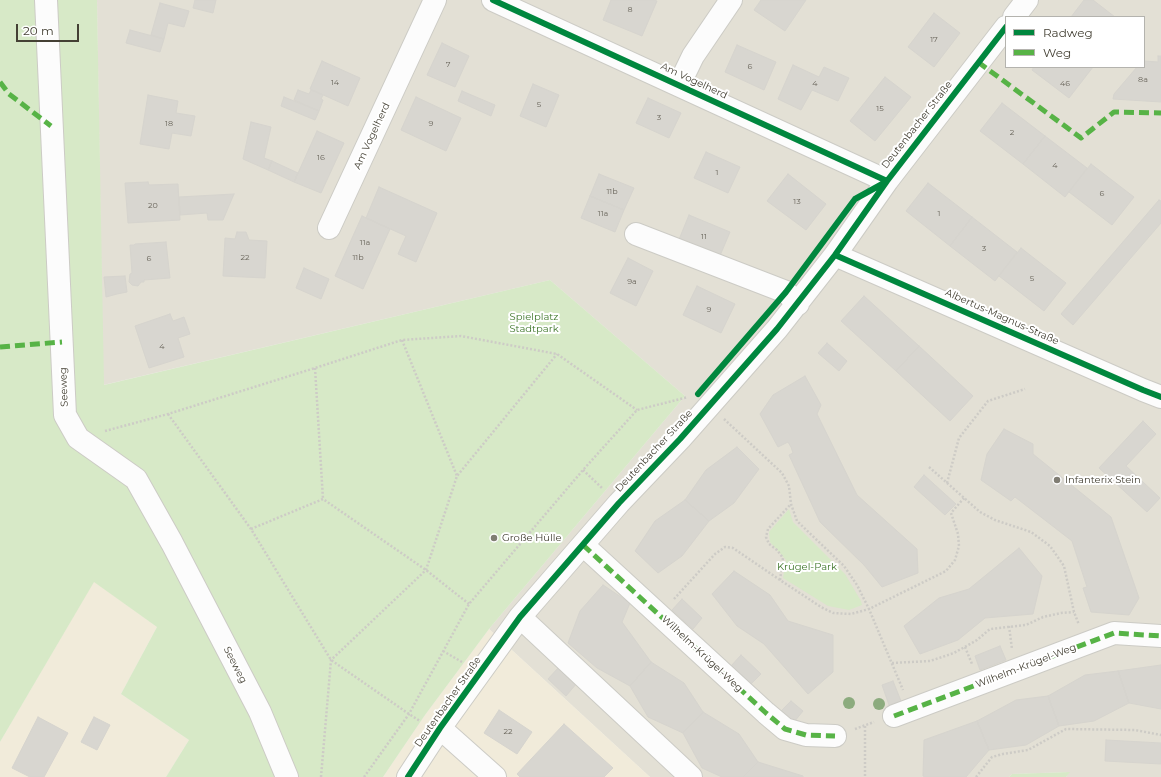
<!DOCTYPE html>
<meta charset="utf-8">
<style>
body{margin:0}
#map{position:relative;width:1161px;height:777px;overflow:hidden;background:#eeede8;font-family:Montserrat,sans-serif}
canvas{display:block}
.legend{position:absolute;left:1005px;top:16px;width:140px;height:52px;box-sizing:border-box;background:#fff;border:1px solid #b4b3ae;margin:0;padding:5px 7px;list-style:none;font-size:12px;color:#444034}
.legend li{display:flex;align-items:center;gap:8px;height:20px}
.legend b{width:20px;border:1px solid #b4b3ae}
.scale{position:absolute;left:16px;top:24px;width:63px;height:18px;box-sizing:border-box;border:2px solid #444034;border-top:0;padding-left:5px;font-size:12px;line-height:14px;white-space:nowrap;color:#444034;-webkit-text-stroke:3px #fff;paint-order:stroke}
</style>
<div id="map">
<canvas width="1161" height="777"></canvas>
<ul class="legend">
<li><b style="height:5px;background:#00873e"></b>Radweg</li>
<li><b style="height:5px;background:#57b346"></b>Weg</li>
</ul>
<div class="scale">20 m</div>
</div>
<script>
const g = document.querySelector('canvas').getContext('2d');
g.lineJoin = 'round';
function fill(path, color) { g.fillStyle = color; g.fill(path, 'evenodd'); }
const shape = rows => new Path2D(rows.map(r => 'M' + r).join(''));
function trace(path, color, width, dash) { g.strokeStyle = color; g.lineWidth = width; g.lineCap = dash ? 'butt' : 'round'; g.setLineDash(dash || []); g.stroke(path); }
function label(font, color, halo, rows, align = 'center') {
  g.font = font + ' Montserrat,sans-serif'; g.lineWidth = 4; g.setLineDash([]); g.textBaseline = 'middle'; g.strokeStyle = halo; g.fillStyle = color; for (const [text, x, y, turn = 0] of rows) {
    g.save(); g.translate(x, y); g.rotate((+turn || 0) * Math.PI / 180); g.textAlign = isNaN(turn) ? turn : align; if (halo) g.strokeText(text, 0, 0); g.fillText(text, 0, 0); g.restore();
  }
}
fill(shape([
 [97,0,1161,0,1161,777,1066,777,1069,772,1012,774,1009,777,650,777,489,629,685,396,550,280,103,385],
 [1006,17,1144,17,1144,67,1006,67]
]), '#e3e0d5');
fill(shape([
 [94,581,157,627,121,694,189,740,166,777,0,777,0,742],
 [489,629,650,777,383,777,425,715]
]), '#f1ebda');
fill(shape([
 [0,0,97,0,104,385,550,280,685,396,489,629,425,715,383,777,166,777,189,740,121,694,157,627,94,582,0,742],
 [789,509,793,522,845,574,861,601,862,605,849,610,828,606,783,578,786,560,770,542,769,532],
 [1070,772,1066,777,1009,777,1012,774]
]), '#d7e9c7');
const building = shape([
 [195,0,216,0,213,13,193,8,195,0],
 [611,0,653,0,657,1,642,36,603,20,611,0],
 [761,0,806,0,785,31,754,10,761,0],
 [1084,0,1093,0,1115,17,1071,17,1084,0],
 [160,3,189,11,184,27,168,23,164,39,151,35,160,3],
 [934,13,960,33,934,67,908,47,934,13],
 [130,30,164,39,160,52,126,43,130,30],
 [442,43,469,56,455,87,427,75,442,43],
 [737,45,776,62,764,90,725,72,737,45],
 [1158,56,1161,56,1161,102,1113,99,1114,94,1137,67,1144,67,1144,61,1158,62,1158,56],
 [322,61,360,78,348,106,310,89,322,61],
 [793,65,819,77,824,67,849,78,838,101,812,90,801,110,778,99,793,65],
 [1034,67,1093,67,1069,98,1032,70,1034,67],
 [885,77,911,97,875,141,850,121,885,77],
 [533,84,559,95,546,127,520,116,533,84],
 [298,90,309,94,311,90,323,95,321,99,323,100,319,111,294,100,298,90],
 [462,91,495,105,491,116,458,101,462,91],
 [148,95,178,101,176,113,195,116,191,136,172,133,169,149,140,144,148,95],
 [284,97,319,111,315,120,281,106,284,97],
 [416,97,461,118,446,151,401,130,416,97],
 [648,98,681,113,669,138,636,123,648,98],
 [1002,103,1045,136,1023,164,980,131,1002,103],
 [251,122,271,127,264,158,272,161,268,170,243,159,251,122],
 [317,131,344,143,321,193,294,182,317,131],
 [1045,136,1087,168,1065,197,1023,164,1045,136],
 [706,152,740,167,728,193,694,178,706,152],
 [272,161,298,173,294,182,268,170,272,161],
 [1091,164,1134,197,1112,225,1069,192,1091,164],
 [599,174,634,188,624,210,590,196,599,174],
 [788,174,826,204,806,230,767,201,788,174],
 [148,182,149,185,178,184,180,220,128,223,125,183,148,182],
 [928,183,972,217,950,246,906,211,928,183],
 [379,187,437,213,416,262,398,254,406,236,366,218,379,187],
 [234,194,223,220,208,220,207,213,180,215,179,197,234,194],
 [590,196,624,210,615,232,581,218,590,196],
 [1159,200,1161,201,1161,223,1073,325,1061,314,1159,200],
 [689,215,730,232,719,258,678,242,689,215],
 [362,216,390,229,363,289,335,276,362,216],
 [972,217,1017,252,995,281,950,246,972,217],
 [237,232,246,232,249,240,267,241,265,278,223,276,225,238,235,239,237,232],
 [166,242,170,278,144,280,144,282,141,282,138,286,132,285,129,282,130,274,132,273,130,245,134,245,135,244,166,242],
 [1021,248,1066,283,1044,311,999,276,1021,248],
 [628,258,653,271,636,306,610,293,628,258],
 [304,268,329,279,321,299,296,288,304,268],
 [125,276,127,292,117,294,106,297,104,277,125,276],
 [697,286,735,304,721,333,683,315,697,286],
 [864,296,919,346,896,371,841,321,864,296],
 [170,314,173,321,184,317,190,334,178,338,184,357,149,368,135,326,170,314],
 [827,343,847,361,839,371,818,353,827,343],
 [919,346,973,396,950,421,896,371,919,346],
 [805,376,821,405,817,414,857,495,917,549,918,573,882,587,864,565,820,522,789,455,793,453,791,447,788,442,778,447,760,414,773,395,805,376],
 [1143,421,1156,434,1126,466,1160,498,1147,512,1099,468,1143,421],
 [1004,429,1033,444,1033,454,1111,517,1139,598,1129,615,1091,612,1083,588,1087,587,1072,541,1015,497,1011,501,981,480,987,454,1004,429],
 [737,447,759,469,734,503,709,521,685,500,706,470,737,447],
 [924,475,956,504,945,515,914,487,924,475],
 [685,500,709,521,682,556,658,573,635,551,655,521,685,500],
 [1019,548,1042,576,1033,614,985,618,958,640,920,654,904,626,939,598,969,589,1019,548],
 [734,571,770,595,788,621,833,635,833,672,808,694,764,644,737,626,712,594,734,571],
 [603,585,630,603,622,622,651,662,630,686,597,668,568,643,580,611,603,585],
 [682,599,702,618,693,629,672,610,682,599],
 [1000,646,1006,660,980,670,975,656,1000,646],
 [741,655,761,674,751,684,731,666,741,655],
 [651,662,684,683,703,712,683,733,648,717,630,686,651,662],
 [1161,665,1161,709,1129,703,1118,671,1161,665],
 [559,667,577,683,566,696,548,679,559,667],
 [1118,671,1129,703,1094,721,1059,726,1048,696,1085,675,1118,671],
 [893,681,901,701,889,705,882,685,893,681],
 [1048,696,1059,726,1026,745,989,750,977,721,1016,700,1048,696],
 [791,701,803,711,794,722,781,711,791,701],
 [499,710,532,732,517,754,484,733,499,710],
 [703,712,739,734,758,762,743,777,722,777,702,768,683,733,703,712],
 [38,717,68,733,44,777,30,777,12,768,38,717],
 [94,717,110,725,97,750,81,742,94,717],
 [977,721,989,750,966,777,925,777,923,776,924,740,977,721],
 [564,724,613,768,604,777,520,777,517,774,564,724],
 [1106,740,1161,743,1161,764,1105,761,1106,740],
 [758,762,803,776,803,777,743,777,758,762]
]);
fill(building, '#d8d6d0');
trace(building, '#d6d4ce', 1);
const minor = shape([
 [46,0,65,415,78,438,136,479,172,543,260,712,287,777],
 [493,0,887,181],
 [1014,17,1027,0],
 [679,85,693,56,731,0],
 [329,228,435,0],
 [636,234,786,292,798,304],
 [835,255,1143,390,1161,397],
 [583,545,766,713,785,729,806,735,835,736],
 [520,617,691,777],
 [894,716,1114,633,1161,636],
 [440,728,495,777],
 [408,777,440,728,520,617,619,503,680,439,777,329,835,255,887,181,1006,27]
]);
trace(minor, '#cccbc5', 24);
trace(shape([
 [402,340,457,476],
 [315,368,323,499],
 [168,414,251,529,331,660,409,714,420,721],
 [724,419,782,473,789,486,791,504,797,521,844,566,857,585,869,609,903,690],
 [105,431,168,414,315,368,402,340,461,336,557,354,637,410],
 [929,467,980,512,995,520,1031,532,1050,546,1064,566,1074,612,1079,625],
 [583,470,603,489],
 [947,483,959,438,988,401,1025,389],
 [251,529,323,499,426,570,469,604],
 [780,580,783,558,777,550,769,544,766,537,768,529,791,504],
 [674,599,715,554,725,547,733,548,780,580,821,607,833,613,851,614,869,609,946,571,955,560,959,546,958,534,951,513,964,498],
 [1009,626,1012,649],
 [965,647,972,664],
 [443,651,462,662],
 [892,663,930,661,954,653,977,640,990,629,1026,625,1043,617,1061,613,1074,612],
 [865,726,865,777],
 [855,729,874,722],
 [321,777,331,660,426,570,457,476,557,354],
 [364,777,409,714,469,604,583,470,637,410,688,397],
 [976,777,992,757,1003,754,1028,750,1066,729,1135,730,1161,735]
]), '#cdcbc6', 2.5, [2, 2]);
trace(minor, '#fcfcfc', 22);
trace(shape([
 [978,62,1081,138,1114,112,1161,113],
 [0,82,9,94,51,126],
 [0,347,62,342],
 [583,545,766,713,785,729,806,735,835,736],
 [894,716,1114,633,1161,636]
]), '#57b346', 5, [10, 5]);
trace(shape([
 [493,0,887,181],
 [835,255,1143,390,1161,397],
 [698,394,786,292,855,199,884,183],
 [408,777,440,728,520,617,619,503,680,439,777,329,835,255,887,181,1006,27]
]), '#00873e', 6);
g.fillStyle = '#8cab7e';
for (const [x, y] of [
 [849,703],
 [879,704]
]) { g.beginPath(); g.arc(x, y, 6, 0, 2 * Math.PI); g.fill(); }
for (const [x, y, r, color] of [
 [1057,480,4,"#807d73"],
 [494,538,4,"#807d73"]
]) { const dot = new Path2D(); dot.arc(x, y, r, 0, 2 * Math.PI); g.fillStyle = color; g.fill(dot); trace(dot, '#fff', 1.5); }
label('8px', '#6a665c', null, [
 ["8",630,10],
 ["17",934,40],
 ["7",448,65],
 ["6",750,67],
 ["8a",1143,80],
 ["14",335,83],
 ["4",815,84],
 ["46",1065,84],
 ["5",539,105],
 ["15",880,109],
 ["3",659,118],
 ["18",169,124],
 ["9",431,124],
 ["2",1012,133],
 ["16",321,158],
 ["4",1055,166],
 ["1",717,173],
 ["11b",612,192],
 ["6",1102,194],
 ["13",797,202],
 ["20",153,206],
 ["11a",603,214],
 ["1",939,214],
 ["11",704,237],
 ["11a",365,243],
 ["3",984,249],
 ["22",245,258],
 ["11b",358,258],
 ["6",149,259],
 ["5",1032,279],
 ["9a",632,282],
 ["9",709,310],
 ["4",162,347],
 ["22",508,732]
]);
label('10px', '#444034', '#fff', [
 ["Am Vogelherd",694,81,25],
 ["Deutenbacher Straße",917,125,-52],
 ["Am Vogelherd",372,136,-65],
 ["Albertus-Magnus-Straße",1002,317,24],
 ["Seeweg",64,387,-92],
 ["Deutenbacher Straße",654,451,-47],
 ["Wilhelm-Krügel-Weg",702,654,43],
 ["Seeweg",235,665,63],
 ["Wilhelm-Krügel-Weg",1026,666,-21],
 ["Deutenbacher Straße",448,702,-55]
]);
label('10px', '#3c7528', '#fff', [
 ["Spielplatz",534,317],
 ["Stadtpark",534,329],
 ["Krügel-Park",807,567]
]);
label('10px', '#444034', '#fff', [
 ["Infanterix Stein",1065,480],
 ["Große Hülle",502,538]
], 'left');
</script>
